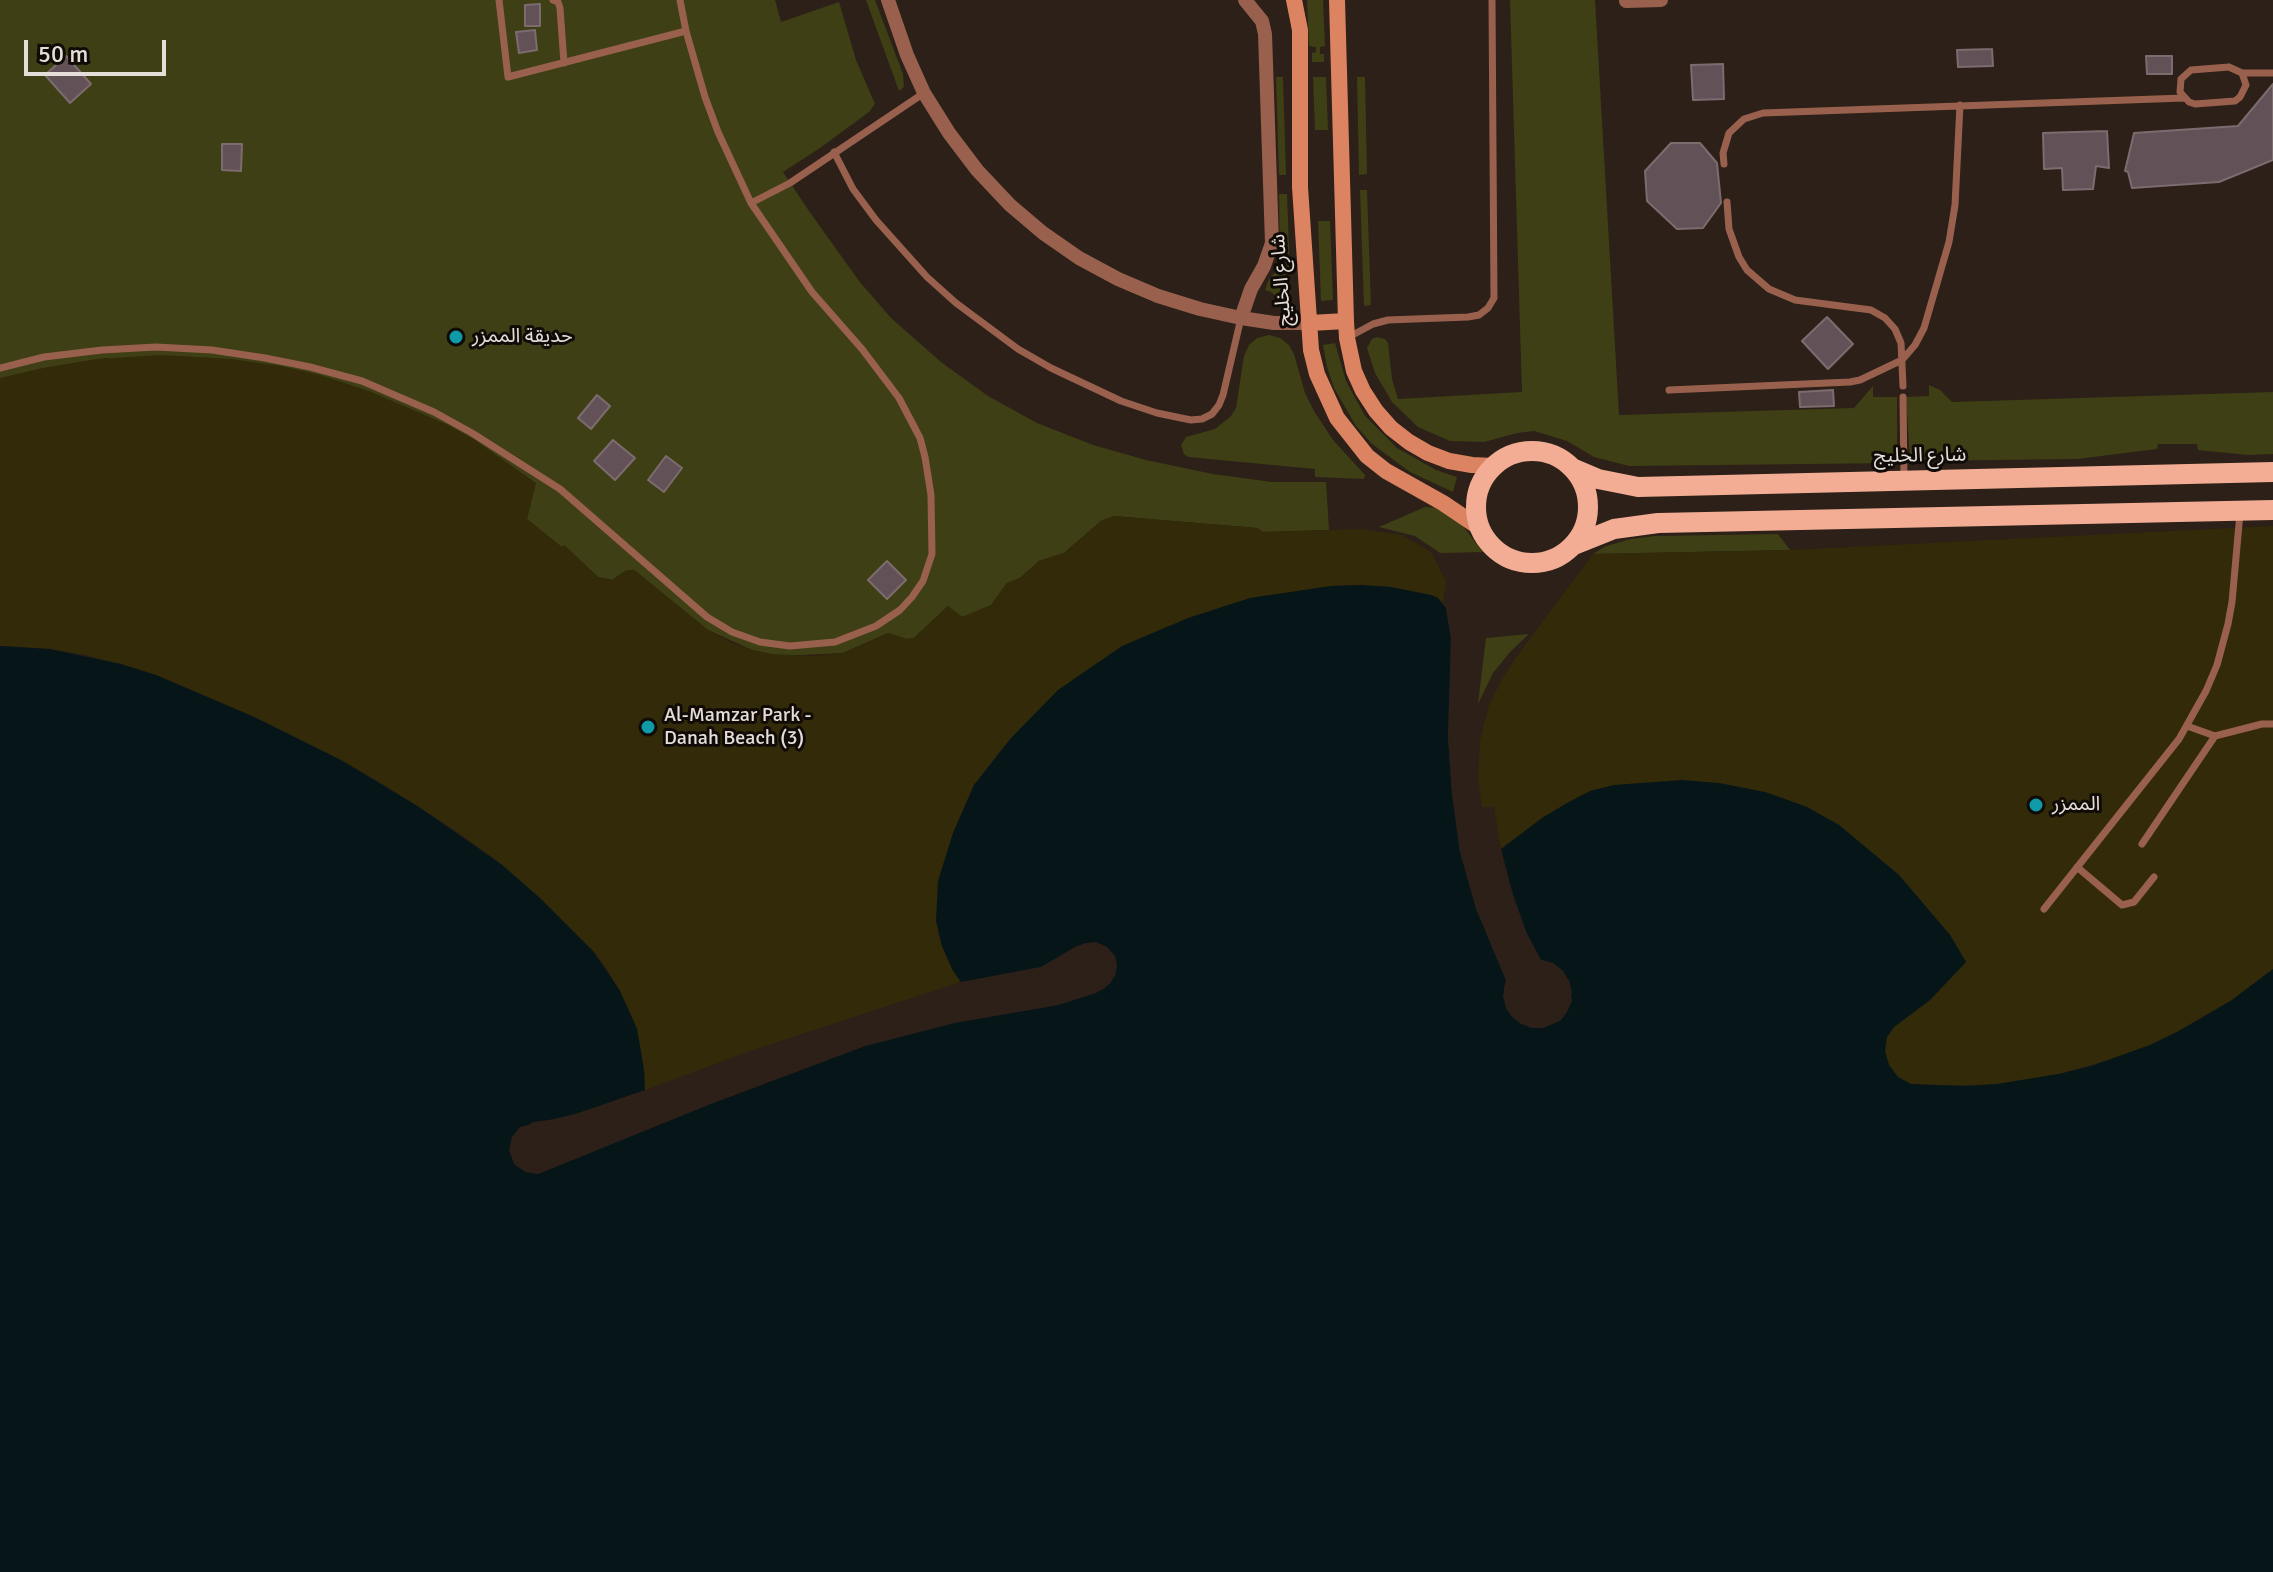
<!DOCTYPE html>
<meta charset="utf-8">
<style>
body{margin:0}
#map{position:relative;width:2273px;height:1572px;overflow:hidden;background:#2c2018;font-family:Signika,sans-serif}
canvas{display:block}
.scale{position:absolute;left:24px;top:40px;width:142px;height:36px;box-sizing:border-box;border:4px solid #e5ddd7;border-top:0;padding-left:10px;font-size:24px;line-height:28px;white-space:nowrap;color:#e5ddd7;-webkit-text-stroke:6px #110b08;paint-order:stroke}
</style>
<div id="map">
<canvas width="2273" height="1572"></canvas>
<div class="scale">50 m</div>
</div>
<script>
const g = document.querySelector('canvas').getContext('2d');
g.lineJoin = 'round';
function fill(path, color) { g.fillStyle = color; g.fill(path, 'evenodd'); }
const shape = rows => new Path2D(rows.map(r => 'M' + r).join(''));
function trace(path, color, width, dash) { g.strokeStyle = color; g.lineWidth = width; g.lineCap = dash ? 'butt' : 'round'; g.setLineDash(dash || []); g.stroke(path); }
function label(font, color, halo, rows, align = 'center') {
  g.font = font + ' Signika,"Noto Sans Arabic",sans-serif'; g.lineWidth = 6; g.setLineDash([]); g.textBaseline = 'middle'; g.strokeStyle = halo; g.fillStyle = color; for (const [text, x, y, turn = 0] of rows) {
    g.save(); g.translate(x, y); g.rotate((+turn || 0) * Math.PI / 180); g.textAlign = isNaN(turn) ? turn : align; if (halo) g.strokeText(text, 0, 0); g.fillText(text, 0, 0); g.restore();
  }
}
fill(shape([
 [0,0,775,0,781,22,839,2,856,60,875,104,869,112,820,148,783,172,809,211,859,281,891,318,941,362,988,396,1037,423,1093,445,1146,460,1213,474,1272,482,1326,482,1329,530,1263,532,1257,528,1114,516,1101,521,1064,553,1039,561,1020,578,1007,583,991,605,966,616,962,617,948,606,914,638,906,639,888,633,843,653,781,656,752,650,708,630,634,570,627,570,612,580,598,577,565,546,562,548,527,519,106,358,0,386],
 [866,0,875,0,903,74,904,87,899,91],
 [1307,0,1323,0,1325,46,1320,47,1320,54,1324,54,1324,62,1312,62,1312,53,1316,52,1316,47,1309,46],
 [1510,0,1595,0,1619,415,1854,408,1873,386,1873,397,1897,397,1897,463,1629,466,1594,457,1567,441,1534,431,1517,433,1484,442,1450,441,1418,427,1392,402,1375,373,1367,348,1372,339,1377,337,1385,339,1388,343,1392,379,1398,399,1522,392],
 [1276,77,1283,77,1286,175,1279,175],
 [1313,77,1326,77,1328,130,1315,130],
 [1357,77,1365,77,1367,174,1359,175],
 [1360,190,1367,190,1371,305,1364,306],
 [1279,194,1287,194,1291,301,1285,305,1271,292,1265,290,1269,279,1278,269,1280,262],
 [1318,221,1330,221,1333,300,1321,301],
 [1269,335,1280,338,1289,345,1294,354,1305,393,1314,411,1333,440,1365,475,1364,479,1315,477,1315,469,1188,457,1184,454,1181,445,1186,437,1215,429,1231,416,1236,408,1244,356,1249,345,1257,338],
 [1335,343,1346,381,1365,416,1397,448,1436,470,1457,477,1453,492,1410,472,1372,444,1356,426,1334,388,1327,367,1323,345],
 [1929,385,1940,390,1952,402,2273,392,2273,454,2248,455,2198,450,2197,444,2158,444,2157,449,2077,459,1910,461,1906,397,1929,396],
 [1425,507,1441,508,1462,525,1483,552,1440,553,1415,536,1379,527],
 [1778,534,1790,550,1593,554,1606,546,1631,539,1655,536],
 [1529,634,1510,652,1493,673,1478,704,1486,638]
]), '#3e3f14');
fill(shape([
 [160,355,232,359,281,366,320,375,369,391,446,424,475,440,536,483,527,519,562,547,564,545,598,577,612,580,627,570,634,570,708,630,730,642,752,650,770,654,813,656,843,653,889,633,906,639,914,638,948,606,962,617,991,605,1007,583,1020,578,1039,561,1064,553,1101,521,1114,516,1257,528,1263,532,1362,529,1402,535,1431,552,1446,581,1443,603,1431,595,1391,587,1360,585,1331,586,1011,738,974,785,953,833,938,934,947,959,961,982,753,1050,645,1090,644,1070,637,1029,629,1009,607,969,593,951,541,899,501,864,459,833,381,783,341,760,252,716,156,675,86,655,50,649,0,646,0,378,43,368,97,359],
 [2273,526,2273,969,2232,1000,2204,1018,2150,1045,2122,1056,2059,1074,1997,1084,1939,1086,1911,1084,1898,1077,1889,1065,1885,1051,1887,1037,1894,1027,1930,1000,1966,962,1950,935,1899,875,1839,825,1807,807,1765,792,1567,803,1542,818,1501,849,1494,807,1482,807,1478,779,1480,740,1489,705,1502,679,1517,656,1593,554,1790,550]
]), '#322a09');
fill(shape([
 [1360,585,1391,587,1431,595,1438,598,1446,608,1451,639,1448,737,1452,794,1460,852,1491,945,1506,980,1504,988,1506,1008,1532,1028,1560,1021,1567,1012,1572,1001,1569,981,1553,963,1541,960,1527,934,1516,906,1501,849,1542,818,1567,803,1590,791,1614,785,1682,780,1719,783,1765,792,1807,807,1839,825,1899,875,1950,935,1966,962,1930,1000,1894,1027,1887,1037,1885,1051,1889,1065,1898,1077,1911,1084,1967,1086,1997,1084,2059,1074,2091,1066,2150,1045,2177,1032,2232,1000,2273,969,2273,1572,0,1572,0,646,50,649,121,664,156,675,252,716,341,760,419,807,501,864,541,899,593,951,619,989,637,1029,644,1070,645,1090,564,1118,533,1122,512,1137,514,1164,526,1172,538,1174,708,1105,865,1046,954,1023,1058,1005,1104,989,1115,976,1117,966,1115,956,1107,947,1085,943,1041,967,961,982,953,971,942,946,936,921,938,881,953,833,974,785,1011,738,1058,690,1122,646,1188,618,1250,598,1331,586]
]), '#061618');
fill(shape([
 [1443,598,1450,607,1455,639,1452,737,1456,794,1464,851,1480,908,1510,979,1507,996,1510,1007,1515,1014,1523,1021,1533,1024,1549,1023,1557,1018,1564,1010,1568,992,1566,982,1560,974,1551,967,1538,963,1524,935,1504,879,1497,849,1500,844,1507,878,1527,934,1541,960,1553,963,1563,971,1569,981,1572,992,1567,1012,1560,1021,1543,1028,1532,1028,1521,1024,1512,1017,1506,1008,1503,996,1506,980,1476,909,1460,852,1452,794,1448,737,1451,639,1446,608,1443,603],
 [1096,942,1107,947,1115,956,1117,966,1111,983,1096,993,1058,1005,954,1023,865,1046,708,1105,538,1174,526,1172,514,1164,509,1150,512,1137,520,1127,579,1113,649,1089,647,1094,581,1117,522,1130,515,1138,513,1150,518,1161,528,1169,538,1170,706,1101,863,1042,954,1019,1057,1001,1095,989,1108,980,1113,966,1111,958,1105,950,1096,946,1077,951,1042,971,962,986,957,983,1041,967,1075,947,1086,943]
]), '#2c2018');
const building = shape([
 [540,4,540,26,525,26,525,5,540,4],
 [535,30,537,50,519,53,516,32,535,30],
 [1992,49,1993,66,1958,67,1957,50,1992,49],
 [66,56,91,84,70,103,45,75,66,56],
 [2146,56,2172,56,2172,74,2147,74,2146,56],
 [1723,64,1724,99,1693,100,1691,65,1723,64],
 [2273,84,2273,160,2219,182,2132,188,2128,172,2125,171,2134,133,2238,126,2273,84],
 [2107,131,2109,168,2096,166,2093,189,2063,190,2062,168,2044,169,2043,133,2107,131],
 [1671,143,1700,143,1717,163,1721,203,1703,228,1677,229,1647,201,1645,171,1671,143],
 [222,144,242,144,241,171,222,170,222,144],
 [1827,317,1853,344,1828,369,1802,341,1827,317],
 [1833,390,1834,406,1800,407,1799,392,1833,390],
 [597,395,610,406,591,429,578,418,597,395],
 [613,440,635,458,615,480,594,461,613,440],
 [666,456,682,468,664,492,648,480,666,456],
 [887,561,906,580,887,599,868,580,887,561]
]);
fill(building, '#625156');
trace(building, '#7c6b6f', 2);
trace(shape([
 [499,0,508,77,686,31],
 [553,0,558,2,560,8,564,63],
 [2229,67,2242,73,2246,85,2240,97,2235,101,2195,104,2189,102,2180,92,2181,79,2191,70,2229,67],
 [2242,73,2273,73],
 [834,152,853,189,876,220,927,277,956,303,1018,349,1051,368,1121,401,1157,413,1191,420,1202,419,1212,414,1219,405,1223,395,1241,318],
 [1724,164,1723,153,1729,133,1744,119,1763,113,2184,98],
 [1727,202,1729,229,1739,257,1747,270,1769,289,1795,300,1871,310,1885,318,1895,329,1901,343,1903,386],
 [751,203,790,183,924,93],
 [1347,338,1373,324,1388,320,1468,317,1479,315,1488,308,1494,298,1492,0],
 [0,368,44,357,102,350,156,347,212,350,265,358,310,367,362,381,434,412,472,433,560,489,707,617,732,632,760,642,790,646,835,642,876,626,900,610,912,597,923,581,932,554,931,495,925,457,920,438,899,398,862,349,812,292,751,203,718,132,705,97,686,31,680,0],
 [1669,390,1850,382,1860,380,1902,360,1915,345,1924,328,1949,242,1955,205,1960,105],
 [1903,397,1904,479],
 [2187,726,2215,736,2262,724,2273,724],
 [2142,844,2215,736],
 [2077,867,2122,905,2134,902,2154,877],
 [2044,909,2179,739,2206,691,2217,665,2228,624,2232,602,2240,513]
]), '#99614d', 7);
trace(shape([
 [888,0,907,55,924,93,949,133,977,170,1010,205,1043,233,1079,258,1118,279,1158,296,1200,309,1241,318,1274,323,1310,323],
 [1626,1,1661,0],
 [1241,318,1251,289,1264,266,1272,243,1265,34,1262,21,1245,0]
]), '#99614d', 14);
trace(shape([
 [1294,0,1300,30,1300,187,1311,350,1317,374,1337,418,1367,456,1386,471,1443,503,1480,528],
 [1337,0,1346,321,1347,338,1354,371,1363,391,1376,411,1391,428,1409,442,1428,453,1449,461,1472,465,1494,466],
 [1310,323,1346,321]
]), '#dc8362', 16);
trace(shape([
 '1476 507a56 56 0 1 1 112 0a56 56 0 1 1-112 0Z',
 [1572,468,1598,479,1638,487,2273,472],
 [1574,545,1614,529,1658,523,2273,510]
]), '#f3ad94', 20);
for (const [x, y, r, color] of [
 [456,337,8,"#0f9aa8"],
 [648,727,8,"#0f9aa8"],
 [2036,805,8,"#0f9aa8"]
]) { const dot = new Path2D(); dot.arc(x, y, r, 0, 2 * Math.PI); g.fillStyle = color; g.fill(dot); trace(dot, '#110b08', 3); }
label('20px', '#e5ddd7', '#110b08', [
 ["شارع الخليج",1282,280,-94],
 ["شارع الخليج",1920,456,-1]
]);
label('20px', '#e5ddd7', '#110b08', [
 ["حديقة الممزر",472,337],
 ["Al-Mamzar Park -",664,716],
 ["Danah Beach (3)",664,739],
 ["الممزر",2052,805]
], 'left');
</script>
